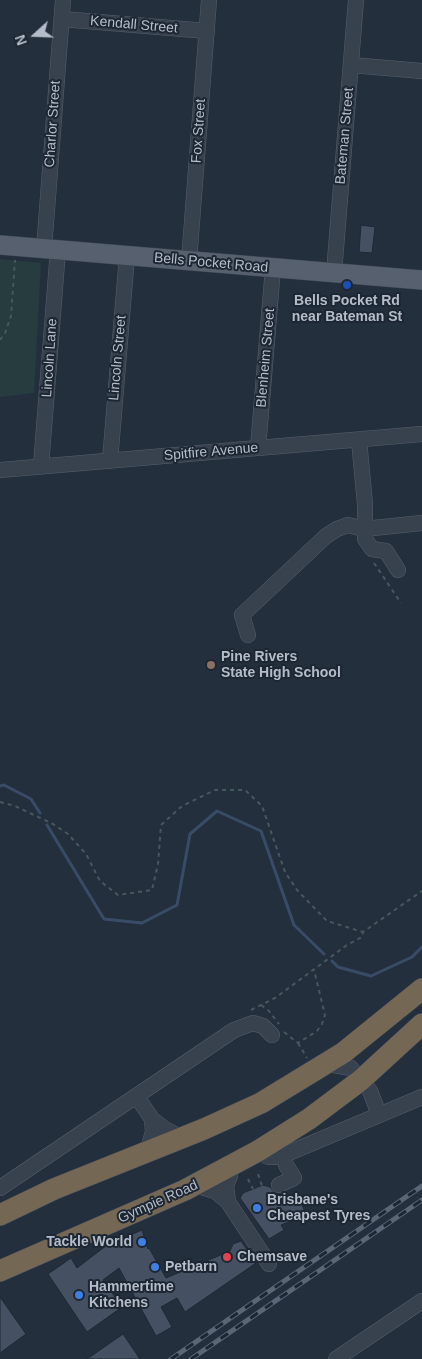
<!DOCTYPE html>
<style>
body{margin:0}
#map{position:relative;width:422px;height:1359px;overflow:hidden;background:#242f3e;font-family:Helvetica,sans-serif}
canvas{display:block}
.north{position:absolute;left:10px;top:10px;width:50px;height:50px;-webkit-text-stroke:4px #1d2633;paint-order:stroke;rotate:250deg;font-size:14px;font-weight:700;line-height:20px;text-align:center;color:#b4bcc9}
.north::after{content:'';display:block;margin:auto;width:18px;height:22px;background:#b4bcc9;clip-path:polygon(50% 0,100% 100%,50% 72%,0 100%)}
</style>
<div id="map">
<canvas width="422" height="1359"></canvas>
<div class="north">N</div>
</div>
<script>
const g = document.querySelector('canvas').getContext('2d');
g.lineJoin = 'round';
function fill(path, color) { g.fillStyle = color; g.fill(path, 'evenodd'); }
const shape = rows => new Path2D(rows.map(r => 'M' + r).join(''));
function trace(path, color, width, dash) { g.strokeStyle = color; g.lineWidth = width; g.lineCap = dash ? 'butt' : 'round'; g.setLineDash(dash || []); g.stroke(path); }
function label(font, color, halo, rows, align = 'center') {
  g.font = font + ' Helvetica,sans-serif'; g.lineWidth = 4; g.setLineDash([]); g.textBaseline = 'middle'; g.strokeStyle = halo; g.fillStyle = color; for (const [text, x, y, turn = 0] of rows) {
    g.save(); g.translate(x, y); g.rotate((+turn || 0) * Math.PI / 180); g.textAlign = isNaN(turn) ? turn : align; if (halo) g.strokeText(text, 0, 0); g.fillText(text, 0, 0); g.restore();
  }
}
fill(shape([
 [0,259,41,263,34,393,0,397]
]), '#263c3f');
trace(shape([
 [0,786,4,785,31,799,40,813],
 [47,825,104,919,142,923,177,905,190,834,217,811,261,831,294,925,324,954],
 [332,961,338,967,371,976,412,957,422,947]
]), '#394c67', 3);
const building = shape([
 [361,225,375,227,372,253,359,252,361,225],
 [263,1185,270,1187,281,1200,298,1194,306,1215,281,1225,284,1230,269,1239,240,1198,243,1193,263,1185],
 [142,1230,148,1249,149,1248,166,1278,230,1251,233,1244,241,1241,256,1263,185,1312,177,1298,161,1307,172,1327,156,1336,119,1268,103,1280,122,1307,87,1332,48,1274,71,1258,77,1268,107,1245,142,1230],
 [0,1297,26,1334,0,1353,0,1297],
 [123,1334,140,1359,87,1359,123,1334]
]);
fill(building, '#455162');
trace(building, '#1f2835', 1);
const minor = shape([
 [62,19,207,31],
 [351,65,422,71],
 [44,249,63,0],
 [189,261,209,0],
 [334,273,356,0],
 [359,440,365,504,365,539,372,549,386,551,398,570],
 [258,448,273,268],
 [110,461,127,256],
 [41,466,58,250],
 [0,470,422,434],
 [248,635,242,615,326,536,337,529,348,525,364,529,422,523],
 [328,1064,351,1068,370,1091,379,1114],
 [137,1097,152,1119,165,1129,182,1138],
 [258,1151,268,1157,279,1157,422,1097],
 [147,1152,153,1132,152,1119],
 [195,1185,215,1191,228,1202,269,1264],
 [279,1185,294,1178,286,1165],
 [0,1188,234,1030,253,1023,263,1026,272,1035],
 [228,1202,226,1185,230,1176,230,1167],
 [336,1359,422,1301]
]);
const major = shape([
 [0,245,422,280]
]);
const highway = shape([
 [0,1215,54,1189,204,1129,261,1103,343,1053,422,989],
 [0,1271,185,1190,258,1151,309,1119,361,1080,422,1024]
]);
trace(minor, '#565f6c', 16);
trace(major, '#414a57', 20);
trace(highway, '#434c59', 22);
trace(shape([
 [0,340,5,333,11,316,15,260],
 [374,563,401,603],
 [0,802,15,806,53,824,68,834,86,854,100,881,118,895,152,890,158,864,161,825,182,806,215,790,245,790,262,806,285,872,297,890,327,921,363,932],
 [261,1005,269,1011,279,1024],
 [251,1010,275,998,347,945,362,937,363,932,422,891],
 [284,1032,298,1043,317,1031,322,1024,325,1015,314,970],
 [298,1043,307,1058],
 [258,1174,262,1186],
 [248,1179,253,1189]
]), '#44595c', 2, [4, 4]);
trace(minor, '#38414e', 15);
trace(major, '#56606e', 19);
trace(highway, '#746855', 21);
const rail = shape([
 [171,1359,422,1186],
 [191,1359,422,1200]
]);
trace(rail, '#5a6575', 5);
trace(rail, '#1d2633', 3, [9]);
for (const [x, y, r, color] of [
 [347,285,5,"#1a4fb4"],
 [211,665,5,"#8d6e63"],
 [257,1208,5,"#3f7fe0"],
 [142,1242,5,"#3f7fe0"],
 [227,1257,5,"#e0444e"],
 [155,1267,5,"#3f7fe0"],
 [79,1295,5,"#3f7fe0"]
]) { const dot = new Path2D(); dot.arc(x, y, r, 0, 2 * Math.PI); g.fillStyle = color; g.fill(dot); trace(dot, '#1d2633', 2); }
label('14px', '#b4bcc9', '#1d2633', [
 ["Kendall Street",134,25,5],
 ["Charlor Street",53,124,-86],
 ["Fox Street",199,131,-86],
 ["Bateman Street",345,136,-85],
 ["Bells Pocket Road",211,263,5],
 ["Lincoln Lane",50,358,-86],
 ["Lincoln Street",118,358,-85],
 ["Blenheim Street",266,358,-85],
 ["Spitfire Avenue",211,452,-5],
 ["Gympie Road",158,1202,-24]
]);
label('bold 14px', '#b4bcc9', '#1d2633', [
 ["Bells Pocket Rd",347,301,"center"],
 ["near Bateman St",347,317,"center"],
 ["Pine Rivers",221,657],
 ["State High School",221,673],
 ["Brisbane's",267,1200],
 ["Cheapest Tyres",267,1216],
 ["Tackle World",132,1242,"right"],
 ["Chemsave",237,1257],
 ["Petbarn",165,1267],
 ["Hammertime",89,1287],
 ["Kitchens",89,1303]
], 'left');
</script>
